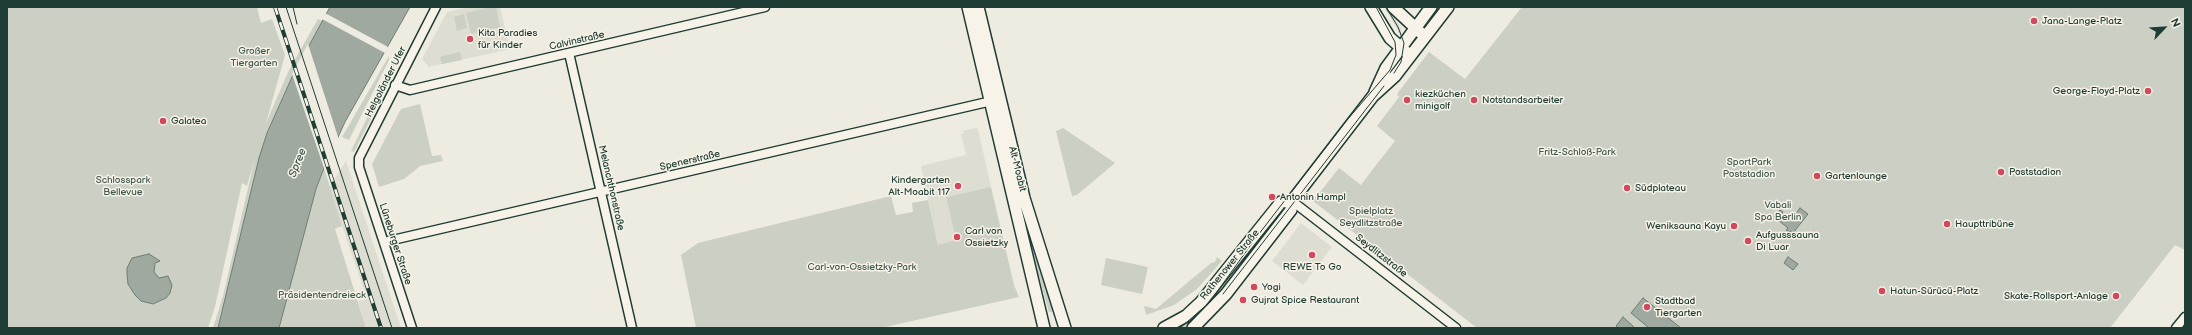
<!DOCTYPE html>
<meta charset="utf-8">
<style>
body{margin:0}
#map{position:relative;width:2192px;height:335px;overflow:hidden;background:#eeece1;font-family:"Balsamiq Sans",sans-serif}
canvas{display:block}
.frame{position:absolute;inset:0;border:8px solid #1f3d34;pointer-events:none}
.north{position:absolute;left:2144px;top:8px;width:40px;height:40px;-webkit-text-stroke:3px #f7f3e8;paint-order:stroke;rotate:65deg;font-size:11px;font-weight:700;line-height:16px;text-align:center;color:#1f3d34}
.north::after{content:'';display:block;margin:auto;width:14px;height:18px;background:#1f3d34;clip-path:polygon(50% 0,100% 100%,50% 72%,0 100%)}
</style>
<div id="map">
<canvas width="2192" height="335"></canvas>
<div class="frame"></div>
<div class="north">N</div>
</div>
<script>
const g = document.querySelector('canvas').getContext('2d');
g.lineJoin = 'round';
function fill(path, color) { g.fillStyle = color; g.fill(path, 'evenodd'); }
const shape = rows => new Path2D(rows.map(r => 'M' + r).join(''));
function trace(path, color, width, dash) { g.strokeStyle = color; g.lineWidth = width; g.lineCap = dash ? 'butt' : 'round'; g.setLineDash(dash || []); g.stroke(path); }
function label(font, color, halo, rows, align = 'center') {
  g.font = font + ' "Balsamiq Sans",sans-serif'; g.lineWidth = 3; g.setLineDash([]); g.textBaseline = 'middle'; g.strokeStyle = halo; g.fillStyle = color; for (const [text, x, y, turn = 0] of rows) {
    g.save(); g.translate(x, y); g.rotate((+turn || 0) * Math.PI / 180); g.textAlign = isNaN(turn) ? turn : align; if (halo) g.strokeText(text, 0, 0); g.fillText(text, 0, 0); g.restore();
  }
}
fill(shape([
 [470,7,500,7,510,49,429,67,422,59,447,12],
 [1384,7,1388,7,1398,23,1402,31,1400,34],
 [975,128,978,129,991,187,946,197,956,240,938,245,921,166,966,155,961,134,964,133,963,131],
 [346,161,401,328,366,328,358,301,367,299,329,187],
 [1301,223,1332,247,1303,285,1272,261],
 [1254,244,1226,283,1228,285,1212,305,1207,301]
]), '#ddddd2');
fill(shape([
 [7,7,257,7,261,23,272,19,285,55,266,123,289,70,318,19,323,21,292,77,267,133,218,328,213,328,223,296,255,158,247,186,242,183,215,307,208,328,7,328],
 [491,7,496,7,500,27,471,34,466,13],
 [1522,7,2185,7,2185,250,2175,245,2110,328,1477,328,1313,201,1339,168,1361,185,1373,169,1395,141,1377,126,1399,97,1397,94,1429,52,1465,79],
 [464,14,467,28,457,31,454,17],
 [460,52,462,60,442,64,440,57],
 [389,56,389,60,349,140,342,137],
 [393,60,396,61,383,96,379,94],
 [377,97,381,99,354,152,351,151],
 [420,104,432,156,441,155,443,161,420,166,404,179,379,187,372,164,401,109],
 [1000,114,1055,311,1049,312,1027,235],
 [1063,128,1115,163,1077,195,1072,196,1056,131],
 [324,168,342,226,335,229,366,328,279,328,316,189],
 [991,187,1014,285,1019,297,881,328,696,328,681,255,698,243,891,196,896,215,913,212,912,203,928,200,938,245,956,240,946,197],
 [1276,216,1279,219,1228,285,1226,284],
 [1217,257,1222,261,1197,289,1174,305,1146,315,1144,306,1156,309,1211,263,1215,262],
 [1106,258,1148,267,1142,294,1101,285],
 [1207,301,1212,305,1192,323,1186,328,1173,328]
]), '#cccfc4');
const water = shape([
 [330,7,410,7,345,122,324,168,316,189,279,328,218,328,259,158,267,133,292,77,330,7],
 [1800,208,1808,214,1793,233,1786,230,1788,228,1774,217,1780,210,1783,212,1781,215,1790,221,1800,208],
 [149,254,160,261,155,263,154,272,159,278,168,276,172,285,170,293,166,298,153,304,141,301,135,295,128,284,127,274,127,268,132,258,149,254],
 [1788,257,1798,264,1793,270,1784,263,1788,257],
 [1643,298,1681,328,1649,328,1631,313,1643,298],
 [1623,317,1634,327,1633,328,1618,328,1616,326,1623,317]
]);
fill(water, '#9fa99f');
trace(water, '#6c7e74', 1);
fill(shape([
 [325,13,388,47,385,53,322,19],
 [308,44,339,140,325,171,292,74]
]), '#eeece1');
const street = shape([
 [569,53,632,328],
 [395,85,410,90,765,7],
 [1292,201,1456,328],
 [384,242,996,100],
 [412,328,359,167,359,158,436,7],
 [2176,328,2185,317]
]);
const secondary = shape([
 [968,7,1044,328],
 [978,7,1024,198,1065,328],
 [1371,7,1390,38,1406,52],
 [1393,7,1421,33],
 [1375,92,1386,68,1431,7],
 [1164,328,1186,316,1201,302,1281,202,1292,201],
 [1193,328,1226,294,1291,210,1292,201,1373,96,1395,76,1448,7]
]);
trace(street, '#1f3d34', 11);
trace(secondary, '#1f3d34', 14);
trace(street, '#f7f3e8', 8);
trace(secondary, '#f7f3e8', 11);
trace(shape([
 [286,7,392,328],
 [293,7,297,24],
 [1386,7,1398,27,1404,43,1401,62,1394,73],
 [1223,294,1384,86],
 [1180,328,1209,303,1255,239,1347,120,1390,70,1396,55,1395,42,1376,7]
]), '#1f3d34', 1);
const rail = shape([
 [275,7,381,328]
]);
trace(rail, '#1f3d34', 4);
trace(rail, '#f7f3e8', 2.5, [8]);
for (const [x, y, r, color] of [
 [2034,21,4,"#d1495b"],
 [470,39,4,"#d1495b"],
 [2148,91,4,"#d1495b"],
 [1407,100,4,"#d1495b"],
 [1474,100,4,"#d1495b"],
 [163,121,4,"#d1495b"],
 [2001,172,4,"#d1495b"],
 [1817,176,4,"#d1495b"],
 [958,186,4,"#d1495b"],
 [1627,188,4,"#d1495b"],
 [1272,197,4,"#d1495b"],
 [1947,224,4,"#d1495b"],
 [1734,226,4,"#d1495b"],
 [957,237,4,"#d1495b"],
 [1748,241,4,"#d1495b"],
 [1312,255,4,"#d1495b"],
 [1254,287,4,"#d1495b"],
 [1882,291,4,"#d1495b"],
 [2116,296,4,"#d1495b"],
 [1243,300,4,"#d1495b"],
 [1647,307,4,"#d1495b"]
]) { const dot = new Path2D(); dot.arc(x, y, r, 0, 2 * Math.PI); g.fillStyle = color; g.fill(dot); trace(dot, '#f7f3e8', 1.5); }
label('10px', '#1f3d34', '#f7f3e8', [
 ["Jana-Lange-Platz",2042,21],
 ["Kita Paradies",478,33],
 ["für Kinder",478,45],
 ["George-Floyd-Platz",2140,91,"right"],
 ["kiezküchen",1415,94],
 ["minigolf",1415,106],
 ["Notstandsarbeiter",1482,100],
 ["Galatea",171,121],
 ["Poststadion",2009,172],
 ["Gartenlounge",1825,176],
 ["Kindergarten",950,180,"right"],
 ["Alt-Moabit 117",950,192,"right"],
 ["Südplateau",1635,188],
 ["Antonin Hampl",1280,197],
 ["Haupttribüne",1955,224],
 ["Weniksauna Kayu",1726,226,"right"],
 ["Carl von",965,231],
 ["Ossietzky",965,243],
 ["Aufgusssauna",1756,235],
 ["Di Luar",1756,247],
 ["REWE To Go",1312,267,"center"],
 ["Yogi",1262,287],
 ["Hatun-Sürücü-Platz",1890,291],
 ["Skate-Rollsport-Anlage",2108,296,"right"],
 ["Gujrat Spice Restaurant",1251,300],
 ["Stadtbad",1655,301],
 ["Tiergarten",1655,313]
], 'left');
label('10px', '#1f3d34', '#f7f3e8', [
 ["Calvinstraße",577,41,-13],
 ["Helgoländer Ufer",386,82,-63],
 ["Spenerstraße",690,161,-13],
 ["Alt-Moabit",1017,169,76],
 ["Melanchthonstraße",611,188,77],
 ["Lüneburger Straße",395,244,72],
 ["Seydlitzstraße",1381,256,38],
 ["Rathenower Straße",1230,265,-51]
]);
label('10px', '#425a51', '#f7f3e8', [
 ["Großer",254,51],
 ["Tiergarten",254,63],
 ["Fritz-Schloß-Park",1577,152],
 ["SportPark",1749,162],
 ["Poststadion",1749,174],
 ["Schlosspark",123,180],
 ["Bellevue",123,192],
 ["Vabali",1778,205],
 ["Spa Berlin",1778,217],
 ["Spielplatz",1371,211],
 ["Seydlitzstraße",1371,223],
 ["Carl-von-Ossietzky-Park",862,267],
 ["Präsidentendreieck",322,295]
]);
label('italic 11px', '#3f584f', '#f7f3e8', [
 ["Spree",298,163,-68]
]);
</script>
